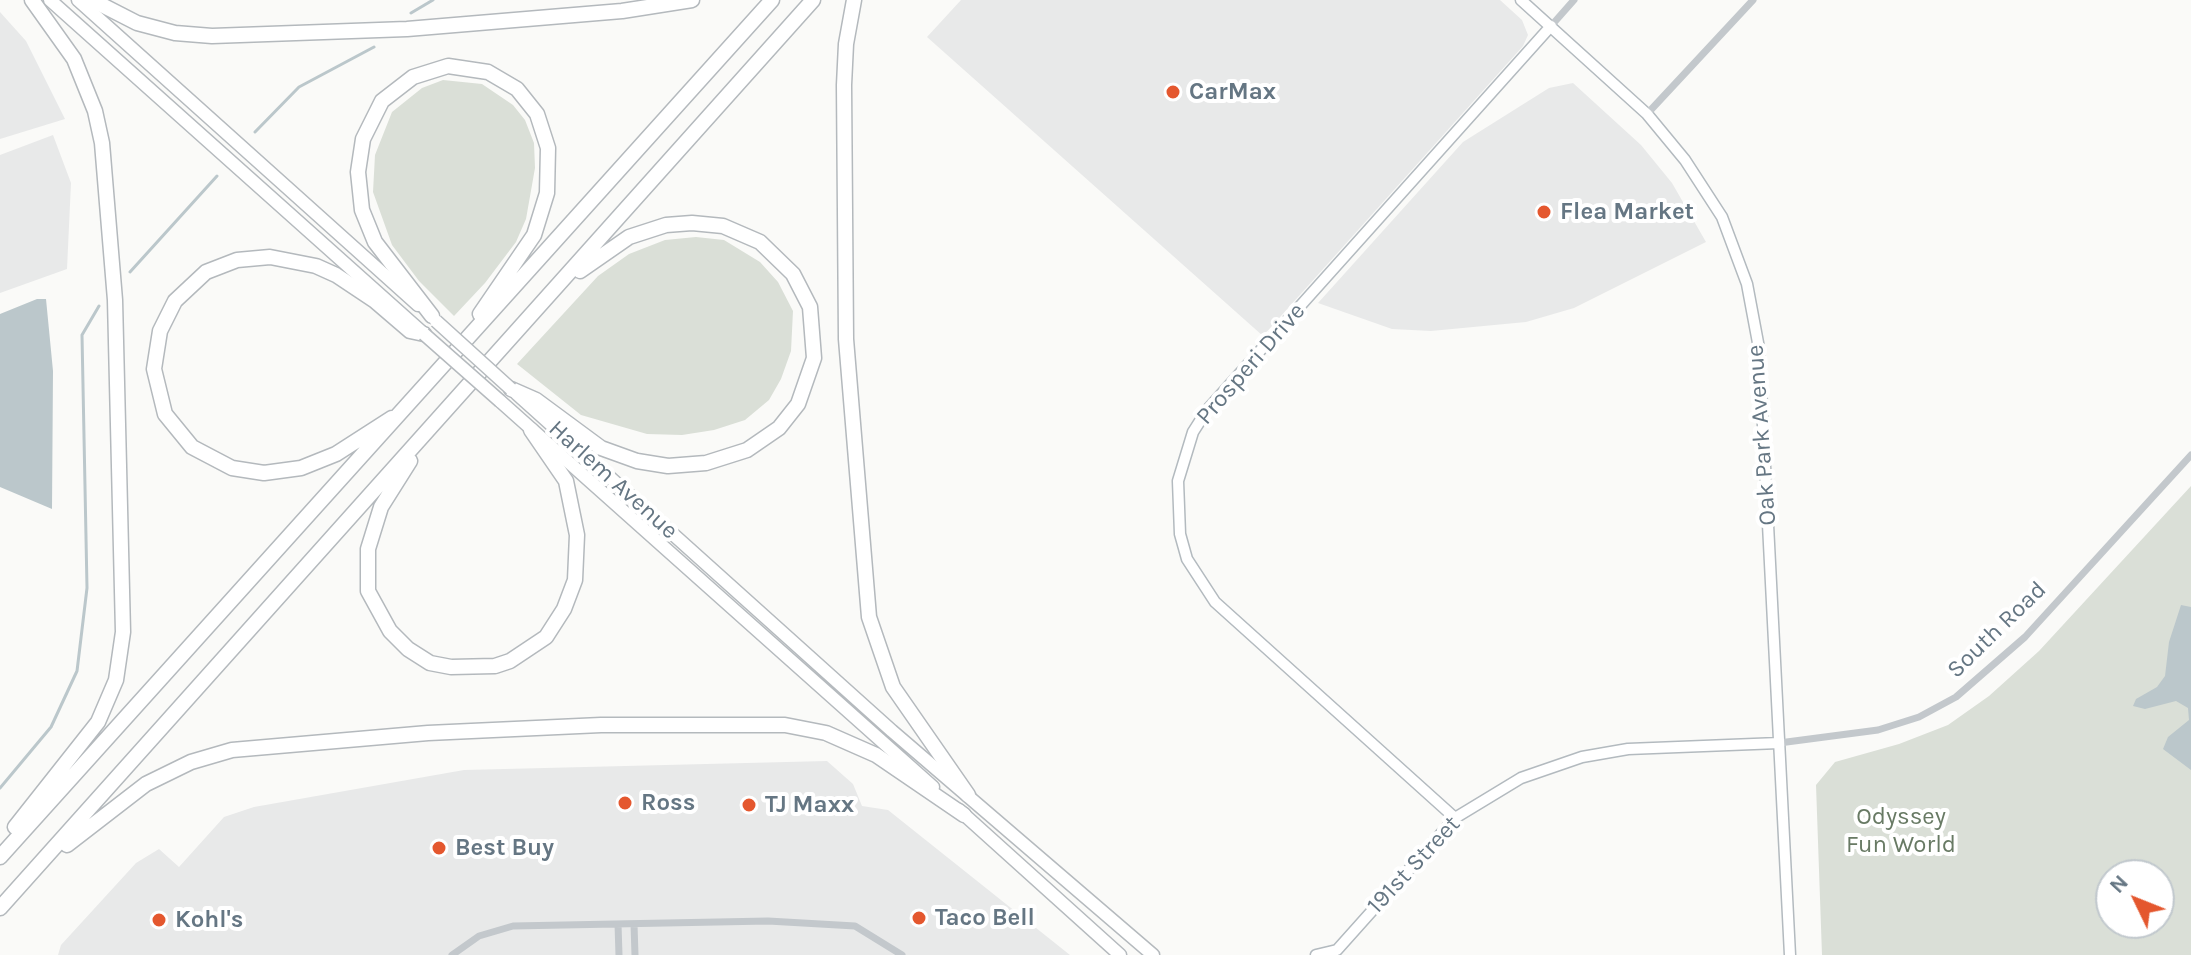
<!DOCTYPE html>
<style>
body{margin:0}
#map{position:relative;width:2191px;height:955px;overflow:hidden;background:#fafaf8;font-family:Karla,sans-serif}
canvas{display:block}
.north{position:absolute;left:2095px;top:859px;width:80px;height:80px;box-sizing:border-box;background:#fff;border:2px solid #c1c8cd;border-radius:50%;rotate:313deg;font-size:22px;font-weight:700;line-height:32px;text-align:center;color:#657683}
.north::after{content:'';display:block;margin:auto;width:28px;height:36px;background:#e4572e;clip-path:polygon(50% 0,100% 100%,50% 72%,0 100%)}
</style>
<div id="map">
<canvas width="2191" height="955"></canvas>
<div class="north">N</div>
</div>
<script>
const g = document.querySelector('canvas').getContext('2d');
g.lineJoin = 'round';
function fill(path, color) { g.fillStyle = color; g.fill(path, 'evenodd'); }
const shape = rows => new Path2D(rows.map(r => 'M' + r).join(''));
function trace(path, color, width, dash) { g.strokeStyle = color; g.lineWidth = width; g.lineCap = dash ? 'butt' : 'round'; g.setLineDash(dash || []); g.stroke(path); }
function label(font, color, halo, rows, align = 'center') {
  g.font = font + ' Karla,sans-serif'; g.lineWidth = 8; g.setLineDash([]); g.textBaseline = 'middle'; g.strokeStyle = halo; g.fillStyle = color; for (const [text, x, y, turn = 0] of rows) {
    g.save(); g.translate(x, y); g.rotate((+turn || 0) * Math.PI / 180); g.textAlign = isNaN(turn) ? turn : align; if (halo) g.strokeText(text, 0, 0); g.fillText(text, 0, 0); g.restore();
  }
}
fill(shape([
 [961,0,1500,0,1522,20,1528,35,1523,46,1263,336,927,37],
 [0,12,26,41,65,119,0,139],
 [1573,83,1641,145,1672,183,1706,242,1574,308,1526,322,1431,331,1392,329,1318,303,1463,142,1549,88],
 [53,135,71,183,67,269,0,293,0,155],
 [827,761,853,784,862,806,888,810,1070,955,58,955,61,945,136,863,159,849,179,867,224,817,254,807,464,770]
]), '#e8e9e9');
fill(shape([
 [443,80,482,84,513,105,525,120,534,143,535,168,526,219,516,242,485,283,454,316,419,281,392,245,373,192,375,155,392,112,422,88],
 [696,237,724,240,760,262,778,282,793,311,791,351,781,379,769,400,745,420,714,430,682,435,647,434,581,415,517,364,598,276,629,254,665,240],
 [2191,486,2191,955,1822,955,1816,785,1835,762,1899,744,1948,725,1989,696,2039,651],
 [2111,875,2159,875,2159,923,2111,923]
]), '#dadfd7');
fill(shape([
 [37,299,46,299,53,371,52,509,0,487,0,314],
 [2181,605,2191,607,2191,770,2163,749,2168,737,2189,720,2188,708,2176,701,2145,709,2133,706,2136,699,2157,687,2165,676,2169,642]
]), '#bbc7cb');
trace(shape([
 [411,13,433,0],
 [255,132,299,87,374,47],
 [130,272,217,176],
 [0,788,51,727,77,671,87,588,82,335,99,306]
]), '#bbc7cb', 3);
const secondary = shape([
 [1521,0,1647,114,1685,160,1722,217,1747,284,1759,348,1790,955],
 [1455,818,1215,602,1187,559,1180,534,1178,481,1193,432,1207,410,1551,26],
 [1316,955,1337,950,1455,818,1521,778,1582,757,1628,749,1779,743]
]);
const primary = shape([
 [50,0,424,334],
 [78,0,418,305],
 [517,394,892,731,1153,955],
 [500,401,933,787],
 [959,810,1120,955]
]);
const highway = shape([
 [92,0,137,23,175,33,212,36,407,29,622,11,692,0],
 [854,0,846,44,844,85,846,339,869,617,893,687,968,795],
 [432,316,375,242,362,210,358,172,363,139,382,101,413,77,448,66,488,72,517,89,537,114,548,148,547,193,534,235,480,314],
 [511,389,536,400,601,448,637,461,668,466,706,463,747,450,779,428,798,404,814,358,810,307,793,274,760,242,723,226,692,223,666,225,629,237,580,271],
 [392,418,336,454,301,468,264,473,232,468,192,447,165,414,154,369,160,331,175,301,206,272,237,260,270,257,316,266,336,275,375,301,410,331,424,334],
 [410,461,381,507,368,549,368,591,390,631,408,649,430,663,451,667,495,666,510,661,546,637,564,609,575,580,577,535,566,481,531,430],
 [15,827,98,722,116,680,123,632,115,300,102,143,95,111,74,59,32,0],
 [67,845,146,784,191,762,232,750,428,733,601,725,785,725,826,733,876,755,964,815],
 [0,857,772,0],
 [0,908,813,0]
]);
trace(secondary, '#b3babf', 13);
trace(primary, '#b5babe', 15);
trace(highway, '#b4b9bd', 17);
trace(shape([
 [1551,26,1574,0],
 [1647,114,1753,0],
 [1779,743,1878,730,1919,717,1956,697,2025,637,2191,455],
 [618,924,619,955],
 [634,924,635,955],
 [452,955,479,936,513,926,768,921,855,926,902,955]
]), '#c3c8cc', 7);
trace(secondary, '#fff', 10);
trace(primary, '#fff', 12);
trace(highway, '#fff', 14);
const primaryBridge = shape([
 [436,321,511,389],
 [424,334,500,401]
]);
trace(primaryBridge, '#b5babe', 15, []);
trace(primaryBridge, '#fff', 12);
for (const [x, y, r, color] of [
 [1173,92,8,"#e4572e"],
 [1544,212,8,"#e4572e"],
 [625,803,8,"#e4572e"],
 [749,805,8,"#e4572e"],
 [439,848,8,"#e4572e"],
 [919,918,8,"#e4572e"],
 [159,920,8,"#e4572e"]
]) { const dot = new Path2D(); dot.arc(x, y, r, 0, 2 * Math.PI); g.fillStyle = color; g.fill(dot); trace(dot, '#fff', 3); }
label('bold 24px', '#657683', '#fff', [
 ["CarMax",1189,92],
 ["Flea Market",1560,212],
 ["Ross",641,803],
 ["TJ Maxx",765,805],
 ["Best Buy",455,848],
 ["Taco Bell",935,918],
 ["Kohl's",175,920]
], 'left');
label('24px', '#657683', '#fff', [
 ["Prosperi Drive",1251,364,-49],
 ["Oak Park Avenue",1762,435,-94],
 ["Harlem Avenue",613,480,42],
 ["South Road",1997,630,-44],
 ["191st Street",1414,865,-47]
]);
label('24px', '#687a64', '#fff', [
 ["Odyssey",1901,817],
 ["Fun World",1901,845]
]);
</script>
